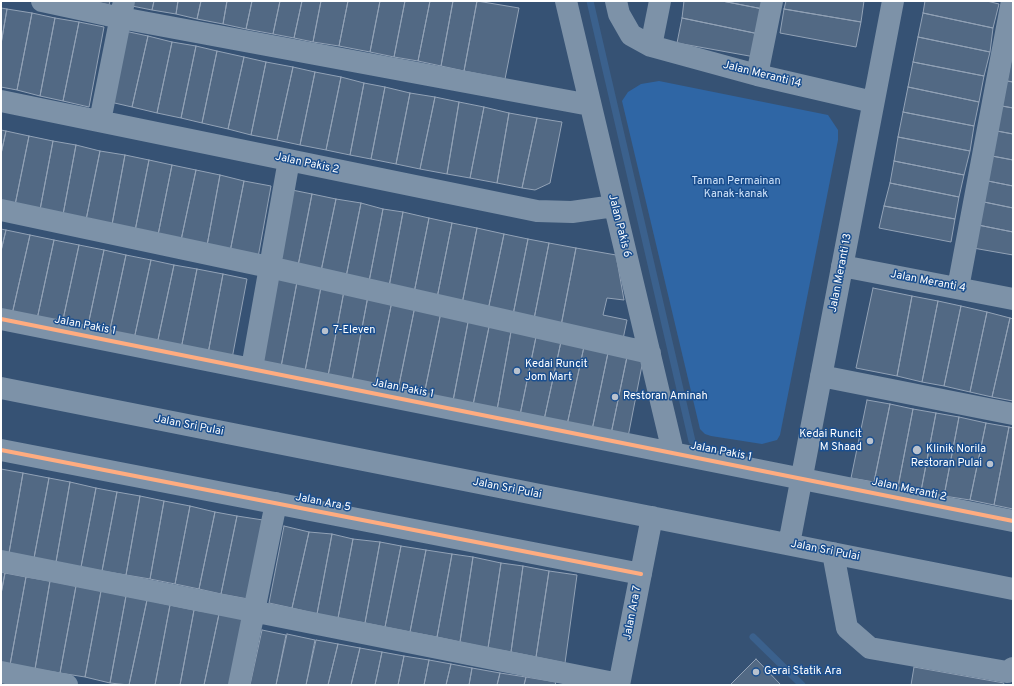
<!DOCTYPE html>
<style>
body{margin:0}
#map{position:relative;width:1014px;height:686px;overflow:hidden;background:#365274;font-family:Overpass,sans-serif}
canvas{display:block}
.frame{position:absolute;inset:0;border:2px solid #fff;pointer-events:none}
</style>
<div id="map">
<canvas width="1014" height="686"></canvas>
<div class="frame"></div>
</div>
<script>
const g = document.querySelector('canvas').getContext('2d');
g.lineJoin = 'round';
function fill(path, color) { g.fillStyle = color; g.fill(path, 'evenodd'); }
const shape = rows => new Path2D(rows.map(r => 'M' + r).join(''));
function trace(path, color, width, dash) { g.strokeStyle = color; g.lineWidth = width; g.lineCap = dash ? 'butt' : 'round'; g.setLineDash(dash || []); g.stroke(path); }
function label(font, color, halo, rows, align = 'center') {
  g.font = font + ' Overpass,sans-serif'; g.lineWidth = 3; g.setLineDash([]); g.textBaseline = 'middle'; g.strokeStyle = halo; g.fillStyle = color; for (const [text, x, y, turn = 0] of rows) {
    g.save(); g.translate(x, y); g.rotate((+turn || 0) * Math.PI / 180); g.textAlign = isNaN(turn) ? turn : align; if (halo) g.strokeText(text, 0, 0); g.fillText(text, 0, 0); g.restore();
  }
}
fill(shape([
 [659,81,828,115,838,130,838,140,780,435,777,440,762,444,711,436,705,434,700,429,622,101,628,92,641,84]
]), '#2f66a5');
trace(shape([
 [590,1,692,441],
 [753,637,802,685]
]), '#3b618d', 7);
const building = shape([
 [92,1,110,1,109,5,92,1],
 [128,1,154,1,152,10,127,5,128,1],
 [154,1,178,1,176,14,152,10,154,1],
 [178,1,201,1,197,19,176,14,178,1],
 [201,1,227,1,223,24,197,19,201,1],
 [227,1,252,1,246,29,223,24,227,1],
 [252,1,280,1,273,34,246,29,252,1],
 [280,1,302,1,294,38,273,34,280,1],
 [302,1,321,1,313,42,294,38,302,1],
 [321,1,348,1,339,46,313,42,321,1],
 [348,1,380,1,370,52,339,46,348,1],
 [380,1,405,1,394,57,370,52,380,1],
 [405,1,430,1,418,61,394,57,405,1],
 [430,1,453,1,441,66,418,61,430,1],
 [453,1,477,1,464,71,441,66,453,1],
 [477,1,519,8,505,79,464,71,477,1],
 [684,1,722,1,763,9,759,34,682,18,684,1],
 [722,1,765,1,763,9,722,1],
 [786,1,864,1,861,22,784,9,786,1],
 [925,1,987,1,999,4,993,28,923,13,925,1],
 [1,8,7,9,1,44,1,8],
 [7,9,32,13,17,90,1,87,1,44,7,9],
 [784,9,861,22,856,47,780,33,784,9],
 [32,13,55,18,40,96,17,90,32,13],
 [923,13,993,28,990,52,918,37,923,13],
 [55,18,79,22,63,101,40,96,55,18],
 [682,18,759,34,755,57,677,43,682,18],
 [79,22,104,27,89,107,63,101,79,22],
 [120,30,148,36,132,107,106,101,120,30],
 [148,36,172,42,157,113,132,107,148,36],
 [918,37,990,52,984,76,913,62,918,37],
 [172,42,196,46,181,118,157,113,172,42],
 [196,46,217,51,202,123,181,118,196,46],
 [217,51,244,57,228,129,202,123,217,51],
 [1012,56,1013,56,1013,82,1007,81,1012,56],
 [244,57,266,62,251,135,228,129,244,57],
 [266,62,293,67,277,140,251,135,266,62],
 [913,62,984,76,979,102,908,87,913,62],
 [293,67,315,72,300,145,277,140,293,67],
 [315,72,341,77,326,150,300,145,315,72],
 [341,77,364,83,350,155,326,150,341,77],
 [1007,81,1013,82,1013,108,1002,106,1007,81],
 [364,83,385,87,371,159,350,155,364,83],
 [385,87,410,93,396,164,371,159,385,87],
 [908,87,979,102,974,126,903,112,908,87],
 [410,93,435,97,420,169,396,164,410,93],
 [435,97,459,102,447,174,420,169,435,97],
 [459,102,484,107,470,178,447,174,459,102],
 [1002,106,1013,108,1013,134,997,131,1002,106],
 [484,107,509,113,497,183,470,178,484,107],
 [903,112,974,126,970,151,898,137,903,112],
 [509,113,537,118,522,188,497,183,509,113],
 [537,118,562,122,550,183,535,190,522,188,537,118],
 [1,130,6,131,1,154,1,130],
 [6,131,29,136,14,210,1,208,1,154,6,131],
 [997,131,1013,134,1013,160,992,156,997,131],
 [29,136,53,141,39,215,14,210,29,136],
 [898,137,970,151,964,175,894,161,898,137],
 [53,141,76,145,62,220,39,215,53,141],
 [76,145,100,151,85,225,62,220,76,145],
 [100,151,125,155,111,230,85,225,100,151],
 [125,155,149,160,134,236,111,230,125,155],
 [992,156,1013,160,1013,186,988,181,992,156],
 [149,160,172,165,157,240,134,236,149,160],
 [894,161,964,175,959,197,890,183,894,161],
 [172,165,196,170,180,245,157,240,172,165],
 [196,170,220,175,206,251,180,245,196,170],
 [220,175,244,181,229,257,206,251,220,175],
 [244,181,271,186,257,263,229,257,244,181],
 [988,181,1013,186,1013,208,984,202,988,181],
 [890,183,959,197,955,219,884,206,890,183],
 [287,189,312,194,297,271,272,266,287,189],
 [312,194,336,199,320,276,297,271,312,194],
 [336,199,361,203,345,282,320,276,336,199],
 [984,202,1013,208,1013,232,978,225,984,202],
 [361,203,383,209,368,287,345,282,361,203],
 [884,206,955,219,951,242,879,228,884,206],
 [383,209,403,212,388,292,368,287,383,209],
 [403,212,429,218,413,298,388,292,403,212],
 [429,218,452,223,436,303,413,298,429,218],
 [452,223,477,228,461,309,436,303,452,223],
 [978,225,1013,232,1013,255,973,248,978,225],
 [477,228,504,234,487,315,461,309,477,228],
 [1,229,6,230,1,251,1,229],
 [6,230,30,235,11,319,1,316,1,251,6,230],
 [504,234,528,239,512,320,487,315,504,234],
 [30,235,54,240,36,324,11,319,30,235],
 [528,239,549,243,533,324,512,320,528,239],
 [54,240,79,245,61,329,36,324,54,240],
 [549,243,576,248,560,331,533,324,549,243],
 [79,245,104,250,86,335,61,329,79,245],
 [576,248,616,255,624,300,607,298,603,315,627,320,622,344,560,331,576,248],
 [104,250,126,255,108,339,86,335,104,250],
 [126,255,151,260,133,344,108,339,126,255],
 [151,260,174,265,156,349,133,344,151,260],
 [174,265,197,269,180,354,156,349,174,265],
 [197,269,223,274,207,359,180,354,197,269],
 [223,274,247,279,231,364,207,359,223,274],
 [272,278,297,282,281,367,257,362,272,278],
 [297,282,321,287,305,371,281,367,297,282],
 [321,287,344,291,328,376,305,371,321,287],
 [873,288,912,296,897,376,856,368,873,288],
 [344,291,368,296,352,381,328,376,344,291],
 [368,296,392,301,375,385,352,381,368,296],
 [912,296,938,301,922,382,897,376,912,296],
 [392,301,415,306,398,390,375,385,392,301],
 [938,301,961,306,944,386,922,382,938,301],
 [415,306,441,312,424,395,398,390,415,306],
 [961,306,987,312,970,392,944,386,961,306],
 [441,312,469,317,453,401,424,395,441,312],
 [987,312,1010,318,992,397,970,392,987,312],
 [469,317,490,322,473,405,453,401,469,317],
 [1010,318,1013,319,1013,401,992,397,1010,318],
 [490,322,512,326,497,410,473,405,490,322],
 [512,326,537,332,520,415,497,410,512,326],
 [537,332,562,337,544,420,520,415,537,332],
 [562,337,585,342,567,425,544,420,562,337],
 [585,342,609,348,592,430,567,425,585,342],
 [609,348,628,352,611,434,592,430,609,348],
 [628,352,644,355,628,437,611,434,628,352],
 [867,400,890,404,874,482,851,478,867,400],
 [890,404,913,409,898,487,874,482,890,404],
 [913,409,936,413,921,491,898,487,913,409],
 [936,413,959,417,944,496,921,491,936,413],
 [959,417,986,423,970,500,944,496,959,417],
 [986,423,1009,427,994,505,970,500,986,423],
 [1009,427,1013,428,1013,509,994,505,1009,427],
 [1,469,23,473,9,553,1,552,1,469],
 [23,473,49,478,34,558,9,553,23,473],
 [49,478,70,482,56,562,34,558,49,478],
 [70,482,96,488,81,567,56,562,70,482],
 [96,488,117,492,102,571,81,567,96,488],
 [117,492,140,496,126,575,102,571,117,492],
 [140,496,164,501,150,579,126,575,140,496],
 [164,501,190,506,175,584,150,579,164,501],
 [190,506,215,512,199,589,175,584,190,506],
 [215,512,237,516,221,594,199,589,215,512],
 [237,516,263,520,248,599,221,594,237,516],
 [284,526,309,532,292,608,269,603,284,526],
 [309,532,332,534,317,614,292,608,309,532],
 [332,534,353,539,338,618,317,614,332,534],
 [353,539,380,542,365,623,338,618,353,539],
 [380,542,401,546,385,627,365,623,380,542],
 [401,546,426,550,410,632,385,627,401,546],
 [426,550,452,554,437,637,410,632,426,550],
 [452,554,473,557,460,642,437,637,452,554],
 [473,557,501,563,488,648,460,642,473,557],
 [501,563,523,566,511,652,488,648,501,563],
 [523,566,549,571,536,657,511,652,523,566],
 [549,571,577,575,565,663,536,657,549,571],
 [1,572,5,573,1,594,1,572],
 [5,573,26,577,10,665,1,663,1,594,5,573],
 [26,577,50,581,35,669,10,665,26,577],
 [50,581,76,586,60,673,35,669,50,581],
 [76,586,101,591,85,677,60,673,76,586],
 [101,591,126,596,110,683,85,677,101,591],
 [126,596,147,600,129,685,110,683,126,596],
 [147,600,170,605,155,685,129,685,147,600],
 [170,605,194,610,180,685,155,685,170,605],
 [194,610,219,614,204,685,180,685,194,610],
 [219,614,246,619,233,685,204,685,219,614],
 [262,630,286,635,276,685,250,685,262,630],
 [287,634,315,640,306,685,276,685,287,634],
 [316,640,338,644,328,685,306,685,316,640],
 [338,644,360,648,351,685,328,685,338,644],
 [360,648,382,652,375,685,351,685,360,648],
 [382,652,404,656,398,685,375,685,382,652],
 [404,656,429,660,424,685,398,685,404,656],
 [756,659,781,685,730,685,756,659],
 [429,660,451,664,446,685,424,685,429,660],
 [451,664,472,668,469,685,446,685,451,664],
 [914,667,1004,683,1003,685,911,685,914,667],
 [472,668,500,673,497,685,469,685,472,668],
 [500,673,526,677,524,685,497,685,500,673],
 [526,677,556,682,555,685,524,685,526,677]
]);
fill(building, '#526984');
trace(building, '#92a2b6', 1);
trace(shape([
 [42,1,121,18,590,105],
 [566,1,673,452],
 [616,1,619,14,631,35,651,46,757,75,873,102],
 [651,46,660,1],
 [757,75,772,1],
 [1,101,537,211,572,212,614,206],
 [100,121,124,1],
 [1,210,269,267,650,353],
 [842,266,1013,299],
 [958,288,1012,1],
 [1,319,1013,521],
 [252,368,289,160],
 [821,376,1013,414],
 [1,388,1013,589],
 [1,450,641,574],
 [789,544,893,1],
 [833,553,847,628,870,648,1007,672,1013,668],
 [1,561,619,684],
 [1,672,67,685],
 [239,685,276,503],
 [619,685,652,517]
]), '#7d92a8', 22);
trace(shape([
 [1,319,1013,521],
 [1,450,641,574]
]), '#ffac80', 4);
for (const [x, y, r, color] of [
 [325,331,4,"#b9c2ce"],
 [517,371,4,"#b9c2ce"],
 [615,397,4,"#b9c2ce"],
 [870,441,4,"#b9c2ce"],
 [917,450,5,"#b9c2ce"],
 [990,464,4,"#b9c2ce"],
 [756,672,4,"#b9c2ce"]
]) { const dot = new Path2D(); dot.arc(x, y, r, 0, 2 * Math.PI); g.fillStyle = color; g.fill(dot); trace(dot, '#1b4f8f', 1.5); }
label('11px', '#fff', '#1b4f8f', [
 ["Jalan Meranti 14",762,75,14],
 ["Jalan Pakis 2",307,164,12],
 ["Jalan Pakis 6",619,226,76],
 ["Jalan Meranti 13",841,273,-79],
 ["Jalan Meranti 4",928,282,11],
 ["Jalan Pakis 1",85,326,11],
 ["Jalan Pakis 1",403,389,11],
 ["Jalan Sri Pulai",189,426,11],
 ["Jalan Pakis 1",721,452,11],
 ["Jalan Sri Pulai",507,489,11],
 ["Jalan Meranti 2",909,490,12],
 ["Jalan Ara 5",323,503,11],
 ["Jalan Sri Pulai",825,551,11],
 ["Jalan Ara 7",633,613,-79]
]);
label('11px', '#cfe3fa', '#1b4f8f', [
 ["Taman Permainan",736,182],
 ["Kanak-kanak",736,195]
]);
label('11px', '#fff', '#1b4f8f', [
 ["7-Eleven",333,331],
 ["Kedai Runcit",525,365],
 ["Jom Mart",525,378],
 ["Restoran Aminah",623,397],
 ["Kedai Runcit",862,435,"right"],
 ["M Shaad",862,448,"right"],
 ["Klinik Norila",926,450],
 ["Restoran Pulai",982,464,"right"],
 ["Gerai Statik Ara",764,672]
], 'left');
</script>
